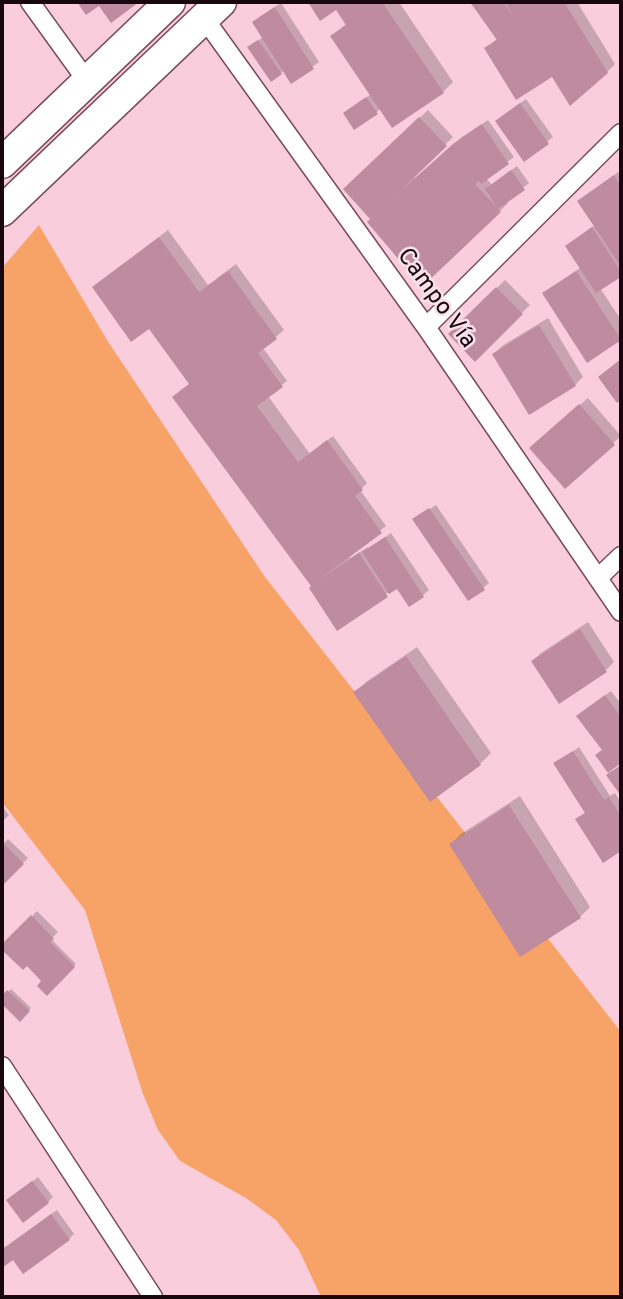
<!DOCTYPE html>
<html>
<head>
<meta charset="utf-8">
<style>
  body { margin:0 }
  #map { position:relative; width:623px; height:1299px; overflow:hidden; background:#facddd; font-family:Overpass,sans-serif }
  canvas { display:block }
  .frame { position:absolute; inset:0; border:4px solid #19070e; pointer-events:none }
</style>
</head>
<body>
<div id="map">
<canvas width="623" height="1299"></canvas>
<div class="frame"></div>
</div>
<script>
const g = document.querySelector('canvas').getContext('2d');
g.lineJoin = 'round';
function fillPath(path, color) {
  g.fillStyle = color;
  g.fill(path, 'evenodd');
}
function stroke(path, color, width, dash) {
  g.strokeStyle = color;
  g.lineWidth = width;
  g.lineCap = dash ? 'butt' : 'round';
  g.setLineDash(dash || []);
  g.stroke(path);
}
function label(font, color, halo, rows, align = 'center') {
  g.font = font + ' Overpass,sans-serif';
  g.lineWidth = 5;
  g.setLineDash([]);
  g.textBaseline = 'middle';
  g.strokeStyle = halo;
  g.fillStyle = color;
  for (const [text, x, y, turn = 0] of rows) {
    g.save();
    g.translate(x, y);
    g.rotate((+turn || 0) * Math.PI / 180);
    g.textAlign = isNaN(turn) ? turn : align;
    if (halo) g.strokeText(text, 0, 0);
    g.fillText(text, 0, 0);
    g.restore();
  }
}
fillPath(new Path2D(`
  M39,225L107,340L265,577L621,1032V1297H321L299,1250L276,1220L246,1198L180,1161L158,1130L143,1094L85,910L2,802V268Z`), '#f7a367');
fillPath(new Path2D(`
  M310,2H399L453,82L443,92L381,108L376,113L347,111L371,94L332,36L347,23L343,5L321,18Z
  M473,2H577L615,64L607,72L553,75L486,48L498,38Z
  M281,3L319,62L292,81L284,70L281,73L252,45L263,37L259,17Z
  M526,99L553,137L525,159L502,116Z
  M428,110L453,137L413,176L415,178L462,137L488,120L514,157L486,178L492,185L517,166L529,183L506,201L508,203L500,211L422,284L373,219L345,189Z
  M621,170V275L600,288L621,320V343L544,294L581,267L567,246L595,225L579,201Z
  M168,230L208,285L236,264L284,330L263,348L287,381L268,396L310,454L333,436L367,483L360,490L386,526L348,556L350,558L368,547L369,549L391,533L429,590L423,595L410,604L398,586L338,628L313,586L174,397L183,388V391L240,349L149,326L94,287Z
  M505,280L530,305L475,359L450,334Z
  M548,318L583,377L575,385L530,413L494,354L502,346Z
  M588,398L621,436L565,486L540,440Z
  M436,505L489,583L483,588L418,517Z
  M588,622L614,662L606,670L559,701L533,661L541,653Z
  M417,647L491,753L480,764L430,799L356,693L366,682Z
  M611,691L621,704V761L609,771L603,749L584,711Z
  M579,747L610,796L615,793L621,803V849L603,860L577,819L586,812L555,764Z
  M520,796L590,907L580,917L451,844L461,834Z
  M2,806L9,815L2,822Z
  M8,839L28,858L2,884V845Z
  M37,911L58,932L51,939L76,964L47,994L44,981L27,964L23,968L2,947Z
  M11,989L31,1008L20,1019L2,1002V998Z
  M38,1177L53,1197L48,1202L14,1195Z
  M57,1210L74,1234L69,1239L13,1258L2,1266V1249Z`), '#0003');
fillPath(new Path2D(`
  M77,2H139L111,23L99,6L86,15Z
  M308,2H382L444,93L392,128L330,36L346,25L336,10L320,21Z
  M470,2H503L513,16L505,2H564L608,73L570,106L552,77L516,100L484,48L497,40Z
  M275,7L314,69L291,84L252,22Z
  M258,40L282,74L271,82L247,47Z
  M366,97L378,114L354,130L343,113Z
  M520,103L549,144L524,162L495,121Z
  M419,117L447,146L394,197L453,144L482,124L509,164L481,184L479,181L475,184L501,212L422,287L367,222L370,219L343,189Z
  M511,170L525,190L498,209L485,189Z
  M614,175L621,186V260L618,262L577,201Z
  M592,227L621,272V277L596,293L565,246Z
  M159,237L199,292L228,271L277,339L258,353L283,387L257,406L298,462L327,440L363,490L355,496L382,533L317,581L359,553L388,597L337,631L309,588L311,586L172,397L189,384L149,329L131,342L92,287Z
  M576,271L620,338L621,337V346L618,342L587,363L542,293Z
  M496,287L523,314L475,362L448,334Z
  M539,325L576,386L529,415L492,354Z
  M621,359V400L617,403L598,377Z
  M579,404L615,445L565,489L529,448Z
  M429,508L485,590L468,601L412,519Z
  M385,537L424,597L409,607L397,589L389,594L362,552Z
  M580,629L607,672L559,704L531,661Z
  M406,656L481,765L430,802L353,692Z
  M605,695L621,717V763L608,773L595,755L602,750L576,716Z
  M573,751L604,800L609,797L621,816V851L603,863L575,819L585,813L553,763Z
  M621,765V796L606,775Z
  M509,805L581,918L520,957L449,844Z
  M2,842L24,864L2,886Z
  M31,915L54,939L50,942L75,967L47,996L37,986L41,981L27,966L23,970L2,950V944Z
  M7,990L30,1011L20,1022L2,1004V996Z
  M32,1181L49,1203L23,1223L6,1200Z
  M51,1214L70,1240L23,1274L13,1260L2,1268V1250Z`), '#bf8b9e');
const minor = new Path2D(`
  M30,2L87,81
  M204,18L426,327L621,612
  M426,327L621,133
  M598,578L621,556
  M2,1066L153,1297`);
const trunk = new Path2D(`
  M2,163L170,2
  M2,211L221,2`);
stroke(minor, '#7a4b5d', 21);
stroke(trunk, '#7a4b5d', 33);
stroke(minor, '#fff', 18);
stroke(trunk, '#fff', 30);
label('24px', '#19070e', '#f8e1e9', [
  ["Campo Vía",435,299,54]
]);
</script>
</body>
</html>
